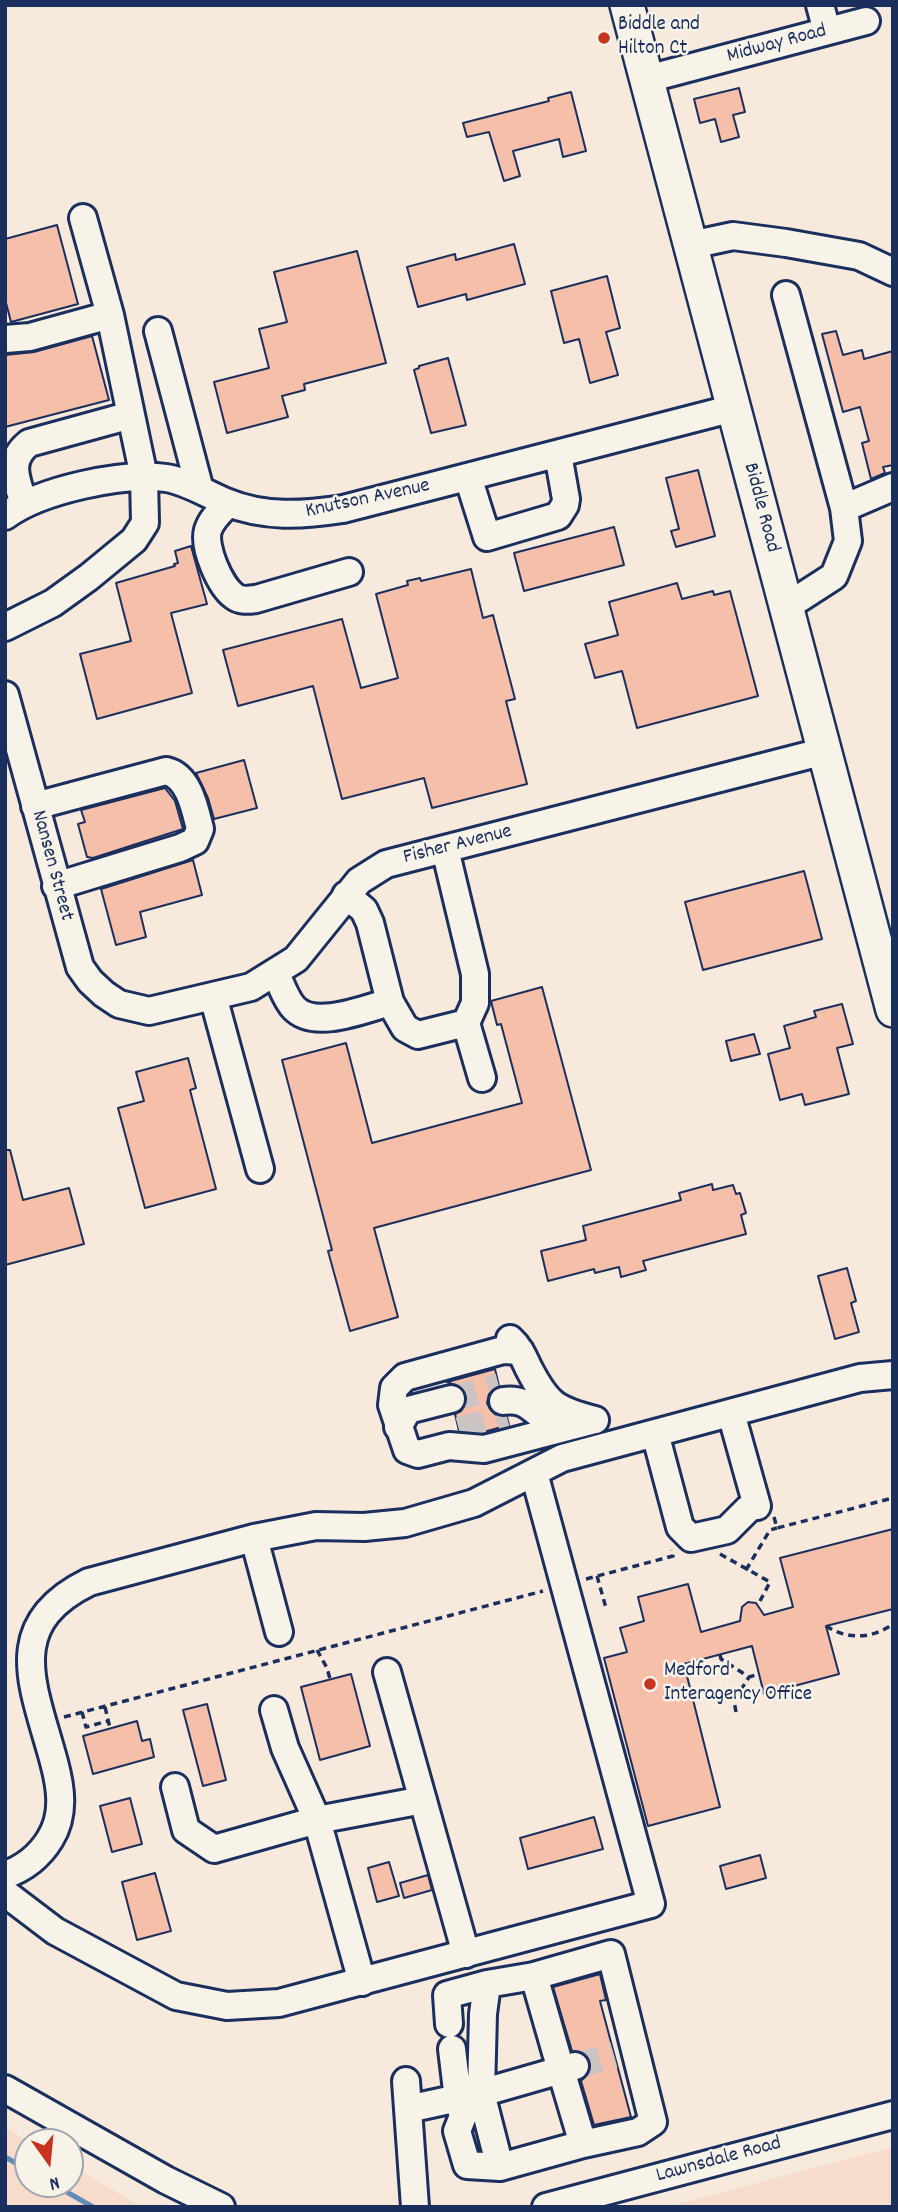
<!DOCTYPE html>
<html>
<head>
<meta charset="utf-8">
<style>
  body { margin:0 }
  #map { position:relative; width:898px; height:2212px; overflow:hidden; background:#f7e9db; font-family:Dekko,sans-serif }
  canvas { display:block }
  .frame { position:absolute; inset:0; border:7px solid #1b2f5e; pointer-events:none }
  .north { position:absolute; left:14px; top:2128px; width:70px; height:70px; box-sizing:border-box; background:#f7f3e8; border:2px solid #9fa5b1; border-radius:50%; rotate:165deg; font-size:19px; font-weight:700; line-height:28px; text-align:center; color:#1b2f5e }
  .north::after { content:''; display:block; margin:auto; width:24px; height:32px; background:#c8321e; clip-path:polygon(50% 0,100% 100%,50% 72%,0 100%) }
</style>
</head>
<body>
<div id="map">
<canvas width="898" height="2212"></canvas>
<div class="frame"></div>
<div class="north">N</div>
</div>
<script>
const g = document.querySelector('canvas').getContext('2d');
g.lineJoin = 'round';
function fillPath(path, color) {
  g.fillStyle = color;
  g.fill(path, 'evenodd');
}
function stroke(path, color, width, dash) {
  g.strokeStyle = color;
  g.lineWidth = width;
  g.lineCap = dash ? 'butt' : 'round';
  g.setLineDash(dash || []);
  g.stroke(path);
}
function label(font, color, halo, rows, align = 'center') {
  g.font = font + ' Dekko,sans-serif';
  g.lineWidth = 5;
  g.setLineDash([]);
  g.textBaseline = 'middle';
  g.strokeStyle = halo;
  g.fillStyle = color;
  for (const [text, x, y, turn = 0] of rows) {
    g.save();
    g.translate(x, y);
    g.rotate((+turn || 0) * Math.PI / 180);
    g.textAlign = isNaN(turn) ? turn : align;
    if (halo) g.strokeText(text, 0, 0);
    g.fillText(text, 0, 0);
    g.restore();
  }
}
fillPath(new Path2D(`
  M5,2127L30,2142H28V2184H70V2165L142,2207H5Z
  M893,2147V2207H666Z`), '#f7dccc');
stroke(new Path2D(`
  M5,2157L28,2170
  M53,2184L93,2207`), '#628bb6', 5);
const building = new Path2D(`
  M739,88L745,112L733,115L739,137L721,142L715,119L700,123L694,99Z
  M571,92L586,151L563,157L559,139L513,151L520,176L504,181L489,132L467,137L463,123L549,101L548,98Z
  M57,225L78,304L11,322L5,299V239Z
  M514,244L525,284L467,300L466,294L418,307L407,267L455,254L456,260Z
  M357,251L386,363L304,384L305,390L282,396L288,417L227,433L214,382L269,368L259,329L287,322L274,272Z
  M607,276L620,328L606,332L618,375L590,383L579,339L564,343L551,291Z
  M836,331L843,355L862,350L864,359L893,351V465L883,467L885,473L871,479L862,443L869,441L860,407L843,412L822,334Z
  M92,336L109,400L5,427V355L34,352Z
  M448,358L466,425L431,433L414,370L419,368V366Z
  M698,470L715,536L676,547L671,531L679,529L666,478Z
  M614,527L624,565L524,591L514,553Z
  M191,546L207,604L171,613L192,693L97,719L80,654L131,641L116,583L175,566L174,564L178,563L175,551Z
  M471,569L483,618L493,615L515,699L506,701L527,784L432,808L424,778L342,799L313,686L238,706L223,650L342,619L361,688L398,678L376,594L408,585L407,581L420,578L421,581Z
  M677,583L682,599L713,591L714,595L730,591L758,696L637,728L622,671L595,678L585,644L618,635L609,602Z
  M244,760L257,808L214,819L208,798L196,773Z
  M165,788L175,801L183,829L93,858L87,857L78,824L85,822L81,810Z
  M193,860L202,895L140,912L146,937L116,945L101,889Z
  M804,871L822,939L703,970L685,902Z
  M542,987L591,1170L374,1228L398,1317L350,1331L328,1251L332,1250L282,1060L346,1043L372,1143L522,1103L501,1024L497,1025L491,1001Z
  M842,1004L853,1044L837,1048L849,1094L805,1105L802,1094L780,1100L768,1054L790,1048L784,1026L816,1017L814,1011Z
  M754,1034L760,1054L731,1061L726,1041Z
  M188,1058L196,1088L190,1090L216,1189L145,1208L118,1108L144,1101L136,1072Z
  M5,1150H10L23,1200L69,1188L84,1244L5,1265Z
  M712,1184L713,1190L733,1185L736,1194L740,1193L746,1213L741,1215L746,1234L643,1261L646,1270L621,1277L619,1267L595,1273L594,1269L548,1281L541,1251L586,1240L583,1226L681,1200L679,1193Z
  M847,1268L856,1301L851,1303L859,1332L835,1339L818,1276Z
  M495,1369L499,1386L489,1394L487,1403L490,1409L496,1415L507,1417L509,1425L480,1433L459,1431L455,1414L461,1411L466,1404V1394L462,1388L447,1382Z
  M893,1529V1609L826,1626L839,1674L764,1694L752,1646L684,1664L720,1807L648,1826L604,1658L627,1652L620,1628L644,1621L638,1597L688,1584L701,1632L740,1621L742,1607L748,1602L756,1603L764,1615L793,1607L780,1558Z
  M351,1674L370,1746L320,1760L301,1687Z
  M207,1704L226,1780L203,1786L183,1710Z
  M137,1721L142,1741L150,1739L154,1757L93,1774L83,1736Z
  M130,1798L142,1844L112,1852L100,1806Z
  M594,1817L603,1849L528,1869L520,1838Z
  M760,1855L766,1878L726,1889L720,1866Z
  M389,1862L399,1896L377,1902L368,1868Z
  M155,1873L171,1931L137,1940L122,1882Z
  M428,1875L432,1890L404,1898L400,1883Z
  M600,1974L606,2000L600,2001L631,2117L594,2125L581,2081L590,2070V2061L585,2054L572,2051L553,1987Z`);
fillPath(building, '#f6bfa9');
stroke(building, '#1b2f5e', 2);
stroke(new Path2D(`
  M451,1399L499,1386
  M459,1430L507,1417
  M575,2066L614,2055`), '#cbc4c2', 26, [26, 13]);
const minor = new Path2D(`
  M820,5L827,31
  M647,79L866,21
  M691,245L733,236L786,243L859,256L893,272
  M786,295L844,508L848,541L834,576L786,607
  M158,331L200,490
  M5,339L30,337L110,315
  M468,477L487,537L558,516L565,505L566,499L558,454
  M229,503C221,511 212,518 208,530C203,547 220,586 234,596C240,601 248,600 256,599L349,572
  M24,504C17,480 6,461 29,443L131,415
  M844,508L893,487
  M5,516C40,490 123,472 166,478C187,481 206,494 226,502C265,518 303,515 343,509L734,408
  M5,627L53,603L89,577L134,540L145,523L144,477L110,315L83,218
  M5,695L80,967L90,981L104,994L119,1004L149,1011L251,987L296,959L359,881L386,864L825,751
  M35,806L166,771C189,776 195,809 200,829L195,841L180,848L56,886
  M276,974C281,984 286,1000 294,1008C315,1030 364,1009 390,1002L370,923L364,910L346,895
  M213,996L260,1169
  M390,1002L405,1028L418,1035L466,1023L475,1003V974L445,849
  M466,1023L482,1078
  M510,1339C519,1347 523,1356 528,1367C547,1404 555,1410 595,1420
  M520,1351L503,1350L405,1377L394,1388L392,1405L407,1450L418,1454L449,1446L484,1449L595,1420
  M503,1401C528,1397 533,1413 553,1424
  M731,1413L757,1506
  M398,1427L408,1410L451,1399
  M655,1433L680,1527L691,1538L727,1530L748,1509
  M254,1538L279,1632
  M387,1672L466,1954
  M274,1710L285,1748L317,1820L362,1982
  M175,1787L186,1830L214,1849L317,1820L423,1800
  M5,1875C25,1868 39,1857 50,1839C65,1815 61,1788 54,1762C34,1687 1,1625 89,1582L254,1538L316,1526L364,1527L405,1523L474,1503L562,1458L860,1378L893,1375
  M5,1893L55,1931L176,1996L227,2006L279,2003L651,1904L534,1473
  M534,1976L611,1954L653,2122L638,2132L583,2144
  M449,2024L447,1995L487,1984
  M452,2049L458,2099L463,2116L457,2131L467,2165L500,2167
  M406,2081L415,2207
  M5,2089L166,2180L221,2207
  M408,2109L481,2093L561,2070L583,2144L500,2167L481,2093L483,2014L487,1984L534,1976L561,2070L575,2066
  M546,2207L893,2115`);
const major = new Path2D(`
  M627,5L893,1010`);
stroke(minor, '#1b2f5e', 32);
stroke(major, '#1b2f5e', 38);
stroke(new Path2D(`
  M774,1517L777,1528L893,1498
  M720,1554L770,1582L760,1601
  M746,1570L770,1530L777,1528
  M597,1576L606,1608
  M586,1579L673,1556L671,1550
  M826,1626C848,1640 872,1639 893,1624
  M317,1650L327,1668L330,1679
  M720,1655L721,1659L749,1677L759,1674
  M105,1707L110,1728
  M82,1712L86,1727L108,1721
  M736,1712L734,1701L749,1677
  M64,1717L543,1591`), '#1b2f5e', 3.5, [7, 5]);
stroke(minor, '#f7f3e8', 26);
stroke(major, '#f7f3e8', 33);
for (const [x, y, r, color] of [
  [604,38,7,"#c8321e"],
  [650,1684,7,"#c8321e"]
]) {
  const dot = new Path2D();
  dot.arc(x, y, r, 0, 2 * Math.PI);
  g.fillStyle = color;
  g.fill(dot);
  stroke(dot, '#f7f3e8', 2.5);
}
label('21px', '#1b2f5e', '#f7f3e8', [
  ["Biddle and",618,26],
  ["Hilton Ct",618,50],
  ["Medford",664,1672],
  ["Interagency Office",664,1696]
], 'left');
label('21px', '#1b2f5e', '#f7f3e8', [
  ["Midway Road",777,45,-15],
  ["Knutson Avenue",368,500,-12],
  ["Biddle Road",760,508,75],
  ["Fisher Avenue",458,846,-14],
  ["Nansen Street",51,866,75],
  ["Lawnsdale Road",719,2161,-15]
]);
</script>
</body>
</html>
